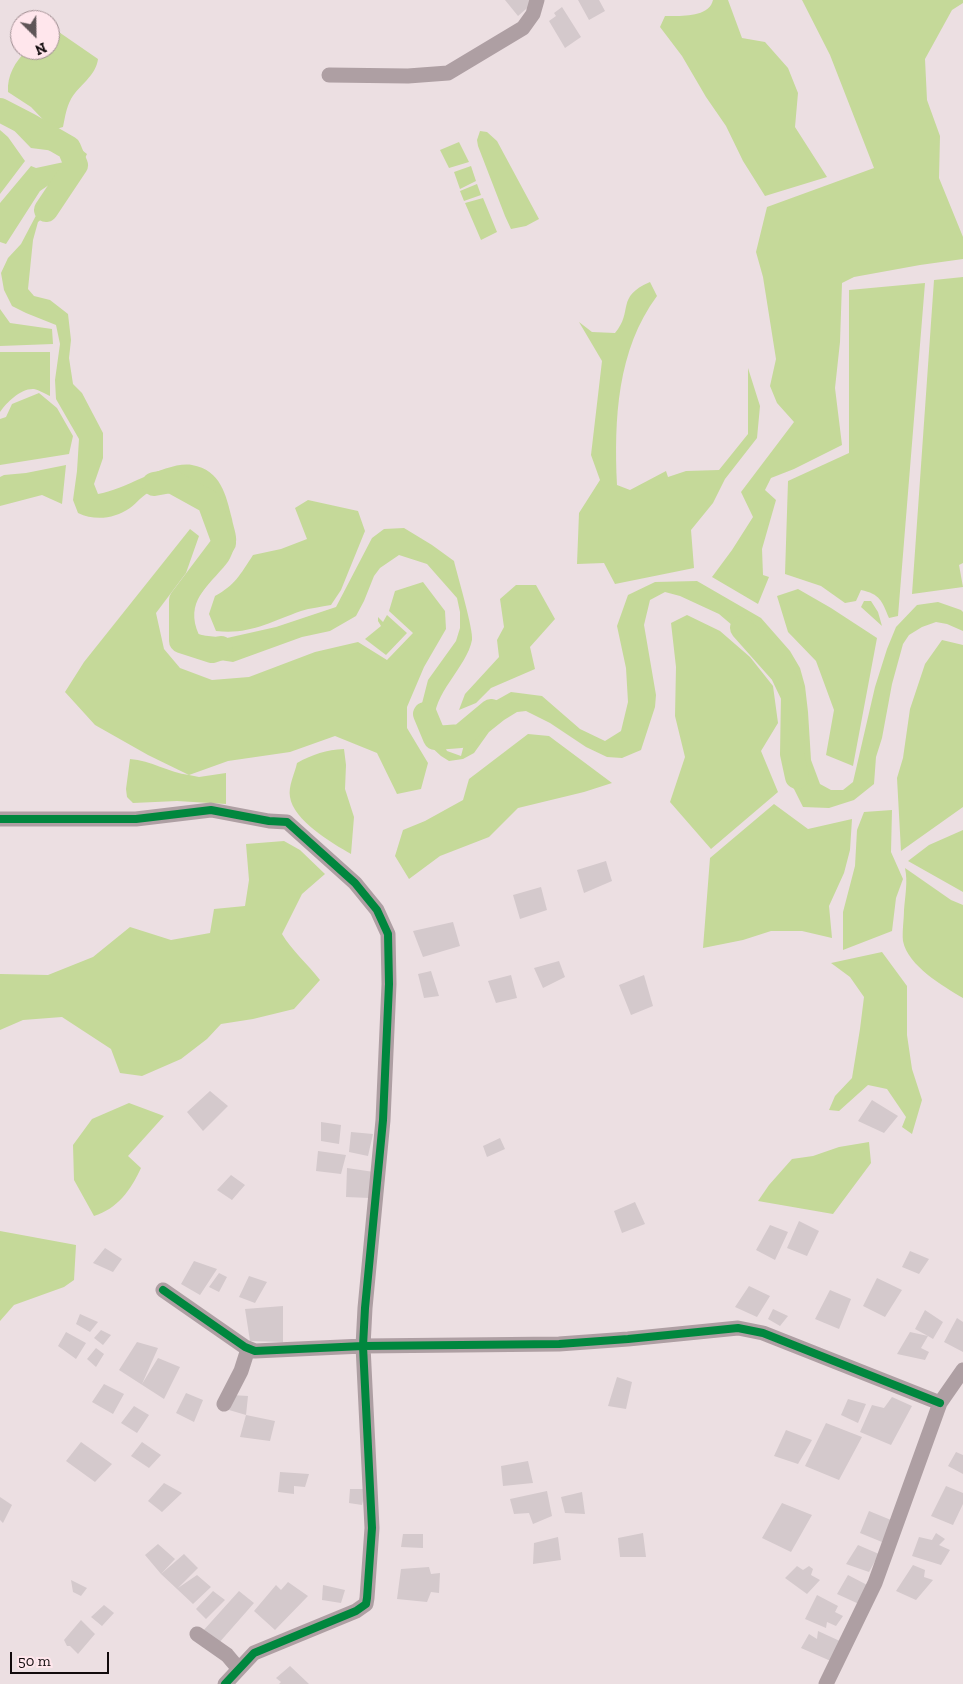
<!DOCTYPE html>
<html>
<head>
<meta charset="utf-8">
<style>
  body { margin:0 }
  #map { position:relative; width:963px; height:1684px; overflow:hidden; background:#ecdfe2; font-family:"Zilla Slab",serif }
  canvas { display:block }
  .north { position:absolute; left:10px; top:10px; width:50px; height:50px; box-sizing:border-box; background:#ffe6ec; border:1px solid #a08e92; border-radius:50%; rotate:157deg; font-size:14px; font-weight:700; line-height:20px; text-align:center; color:#110a0c }
  .north::after { content:''; display:block; margin:auto; width:18px; height:22px; background:#5e5557; clip-path:polygon(50% 0,100% 100%,50% 72%,0 100%) }
  .scale { position:absolute; left:10px; top:1652px; width:99px; height:22px; box-sizing:border-box; border:2px solid #110a0c; border-top:0; padding-left:6px; font-size:15px; line-height:18px; white-space:nowrap; color:#110a0c; -webkit-text-stroke:4px #ffe6ec; paint-order:stroke }
</style>
</head>
<body>
<div id="map">
<canvas width="963" height="1684"></canvas>
<div class="north">N</div>
<div class="scale">50 m</div>
</div>
<script>
const g = document.querySelector('canvas').getContext('2d');
g.lineJoin = 'round';
function fillPath(path, color) {
  g.fillStyle = color;
  g.fill(path, 'evenodd');
}
function stroke(path, color, width, dash) {
  g.strokeStyle = color;
  g.lineWidth = width;
  g.lineCap = dash ? 'butt' : 'round';
  g.setLineDash(dash || []);
  g.stroke(path);
}
fillPath(new Path2D(`
  M713,0H728L742,38L765,42L788,68L798,93L795,127L827,177L765,196L743,161L726,126L706,97L682,56L660,27L665,16C679,16 709,18 713,0Z
  M802,0H963V3L952,10L925,59L927,100L940,136L939,178L963,237V259L920,265L854,277L842,283L840,342L835,388L842,445L794,469L771,478L765,490L776,500L762,549L763,575L769,577L758,604L712,577L732,550L753,517L741,492L794,422L777,403L770,386L776,359L763,277L756,252L767,207L874,168L830,55Z
  M53,28L98,59C96,76 79,85 71,99C66,108 65,118 63,127L53,130L31,107L8,92C7,75 15,62 27,50H50V30Z
  M0,110L35,139L46,144L70,141L87,154L64,201L38,222L33,240L28,289L34,296L50,300L68,314L71,340L69,358L73,384L82,393L103,433V458L94,484L98,494C126,490 166,461 192,465C221,470 226,495 232,519C233,526 237,535 236,542C234,548 231,558 227,563C208,587 184,601 199,635L227,638L276,627L336,607L372,538L384,529L404,528L432,545L454,561C457,574 474,631 472,640C467,667 431,695 435,723C437,732 443,743 447,751L461,756L470,722L479,710L511,692L542,696L580,729L605,741L621,731L628,702L626,668L617,626L628,595L655,582L697,581L761,618L790,651L800,668L805,686L808,712L811,760L820,784L831,790H843L853,782L875,687L887,649L896,627L917,605L938,602L961,610L963,612V631L947,624L936,622L922,627L909,635L903,644L892,684L882,738L876,757L874,784L854,800L829,808L803,807L791,783L788,757L796,736L798,691L793,677L719,614L680,596L665,592L650,600L644,625L656,695L655,707L641,750L622,758L607,757L586,747L550,723L526,711L517,712L504,720L489,732L474,753L463,759L449,761L441,756L428,744L418,719L428,680L456,641L460,628V612L457,598L427,564L399,555L380,568L374,576L364,601L356,616L330,631L302,637L233,662L207,658L192,651C188,636 181,613 187,598C192,587 210,570 217,558C233,533 219,500 198,483C191,485 183,488 175,489C168,491 159,489 152,491C143,494 137,503 130,508C114,519 95,521 78,513L73,500L77,471L79,439L56,399L55,380L60,344L56,325L26,313L12,306L4,290L1,273L8,258L21,244L41,206L64,183L69,175L72,164L70,153L31,148L0,116Z
  M0,130L8,137L25,161L0,194Z
  M480,131L487,132L497,141L539,219L526,226L511,229L505,216L478,146L477,140Z
  M459,142L469,162L449,168L440,150Z
  M64,162L68,172L40,191L6,244L0,242V203L31,166L36,168Z
  M471,166L476,181L460,189L454,172Z
  M477,184L481,195L464,201L460,191Z
  M483,198L497,232L481,240L465,203Z
  M963,277V563L959,565L963,587L912,594L934,280Z
  M650,282L657,296C617,350 614,419 617,485L630,490L666,471L668,477L686,471L719,470L748,434V368L760,406L757,438L725,479L713,503L691,530L694,568L615,584L604,563L577,564L579,513L600,480L591,455L602,361L579,322L592,332L615,333C634,311 615,297 650,282Z
  M925,283L898,616L889,618C882,601 880,594 861,590L856,601L845,603L821,586L785,574L788,481L849,453V290Z
  M0,309L10,323L52,329L53,344L0,346Z
  M0,352H50V396C46,394 39,390 34,389C21,388 7,402 0,412Z
  M39,393L57,408L73,436L69,454L0,465V419L6,417L12,404Z
  M66,465L62,504L42,495L0,506V477L4,475L26,473Z
  M308,500L358,511L365,531L341,590L331,605C321,607 310,608 301,611C270,622 249,635 216,631L209,614L215,596C235,585 240,575 253,555L281,549L307,539L295,508Z
  M190,529L199,536L186,573L156,613L164,649L180,668L212,680L249,677L315,652L358,642L387,660L413,633L389,611L395,591L423,582L445,611L446,629L424,667L407,707V728L428,763L421,789L397,794L377,753L335,736L290,752L228,761L189,775L199,777L226,773V804L177,801L133,803L127,797L126,789L130,759C151,760 169,773 189,775L148,755L95,725L65,692L84,662Z
  M516,585H536L555,619L530,647L535,669L491,688L476,703L459,710L465,694L499,657L497,640L504,627L500,599Z
  M798,589L831,608L877,638L853,766L826,755L834,710L816,661L788,632L777,596Z
  M864,601H871L878,612L882,626L861,607Z
  M387,615L407,633L386,655L365,639L381,626L378,621V617L383,622Z
  M687,615L720,631L750,657L773,686L778,723L761,751L778,792L711,849L670,802L685,757L675,716L676,667L671,623Z
  M942,640L963,645V807L901,851L897,778L903,758L910,709L925,664Z
  M528,734L549,736L612,783L584,792L518,808L489,837L440,856L409,879L395,856L403,830L425,821L463,800L469,779Z
  M344,749L346,765L345,789L354,817L351,854C332,843 293,820 290,797C288,786 295,773 297,763C313,754 326,750 344,749Z
  M774,804L808,829L852,819L850,850L844,873L829,906L832,938L802,931H771L743,940L703,948L710,858Z
  M892,810L891,852L903,879L896,898L892,931L843,950V912L855,866L857,830L864,812Z
  M963,830V892L908,861L929,845Z
  M284,841L300,850L325,874L302,894L282,934C292,951 308,964 320,980L294,1009L253,1019L221,1024L207,1039L181,1059L142,1076L120,1073L111,1049L62,1017L23,1020L0,1030V974L48,975L93,957L130,927L171,940L210,933L214,909L245,906L249,880L246,844Z
  M905,868L951,900L963,905V998C943,986 908,966 903,941C902,931 904,920 904,910C905,896 908,882 905,868Z
  M882,952L907,986V1035L912,1069L922,1100L912,1134L902,1127L906,1117L887,1089L868,1085L839,1111L829,1110L835,1096L852,1078L860,1029L864,997L850,977L831,963Z
  M129,1103L164,1116L128,1156L141,1168C131,1190 117,1209 94,1216L74,1180L73,1145L92,1119Z
  M869,1142L871,1163L833,1214L758,1201L769,1185L792,1159L813,1156L839,1147Z
  M0,1231L76,1245L74,1280L64,1287L14,1305L0,1321Z`), '#c5d999');
stroke(new Path2D(`
  M0,110L29,125L69,148L76,165L46,210
  M154,484L171,481L209,502L224,543L181,600V641L212,651L221,648
  M742,628L782,673L793,696L792,754L797,777
  M425,714L435,738L461,736L491,711`), '#c5d999', 24);
fillPath(new Path2D(`
  M505,0H531L533,3L518,16Z
  M578,0H599L605,11L589,20Z
  M562,7L581,37L565,48L549,21L556,16L554,13Z
  M606,861L612,881L584,893L577,870Z
  M541,887L547,910L520,919L513,895Z
  M453,922L460,946L423,957L413,931Z
  M559,961L565,977L543,988L534,968Z
  M431,971L439,996L424,998L418,974Z
  M511,975L517,998L496,1003L488,981Z
  M644,975L653,1006L631,1015L619,985Z
  M210,1091L228,1106L203,1131L187,1112Z
  M872,1100L898,1116L884,1133L858,1121Z
  M321,1122L341,1125L339,1144L321,1141Z
  M351,1132L373,1134L368,1156L349,1152Z
  M500,1138L505,1149L487,1157L483,1146Z
  M318,1151L346,1155L341,1174L316,1171Z
  M347,1168L374,1172L370,1198L346,1197Z
  M231,1175L245,1185L232,1200L217,1190Z
  M635,1202L645,1224L622,1233L614,1211Z
  M799,1221L819,1231L807,1256L787,1248Z
  M770,1225L788,1232L775,1260L756,1250Z
  M105,1248L122,1259L113,1272L93,1263Z
  M910,1251L929,1259L919,1274L902,1267Z
  M194,1261L217,1269L200,1295L181,1284Z
  M219,1273L227,1277L219,1292L209,1287Z
  M249,1276L267,1282L255,1303L239,1297Z
  M877,1278L902,1290L885,1317L863,1306Z
  M749,1286L770,1296L757,1317L735,1307Z
  M830,1290L851,1299L839,1329L815,1319Z
  M283,1306V1342L250,1341L245,1309Z
  M773,1309L788,1316L780,1326L768,1319Z
  M925,1310L943,1322L933,1339L928,1336L921,1348L929,1352L925,1360L897,1354L910,1332L928,1336L915,1329Z
  M80,1314L98,1322L90,1332L76,1324Z
  M957,1318L963,1322V1352L944,1342Z
  M101,1330L111,1335L103,1345L94,1338Z
  M66,1332L86,1343L76,1359L58,1346Z
  M137,1342L158,1348L142,1384L158,1358L180,1367L164,1399L119,1370Z
  M96,1348L104,1354L96,1367L87,1359Z
  M617,1377L632,1382L626,1409L608,1406Z
  M104,1384L124,1394L113,1414L92,1402Z
  M186,1393L203,1400L194,1422L176,1413Z
  M232,1395L248,1396L246,1415L229,1410Z
  M892,1397L912,1406L891,1445L860,1432L872,1405L884,1408Z
  M848,1399L866,1404L858,1423L841,1415Z
  M134,1406L149,1415L137,1433L121,1423Z
  M246,1415L275,1421L270,1441L240,1437Z
  M826,1423L862,1437L839,1480L805,1466Z
  M786,1430L812,1440L798,1464L774,1456Z
  M81,1442L112,1464L95,1482L66,1461Z
  M142,1442L161,1455L149,1468L131,1456Z
  M956,1452L963,1455V1474L948,1466Z
  M528,1461L533,1483L503,1486L501,1466Z
  M280,1472L309,1474L305,1487L294,1486V1494L278,1492Z
  M164,1483L182,1493L162,1512L148,1501Z
  M946,1486L963,1493V1504L953,1525L931,1516Z
  M350,1489H366L362,1505L349,1503Z
  M547,1491L552,1516L533,1524L529,1513L514,1514L510,1499Z
  M582,1492L585,1514L565,1513L561,1497Z
  M0,1497L12,1505L3,1523L0,1520Z
  M782,1503L812,1515L791,1552L762,1538Z
  M869,1511L891,1520L882,1542L860,1533Z
  M643,1533L646,1557H620L618,1538Z
  M936,1533L945,1539L939,1545L950,1550L941,1565L912,1556L919,1537L932,1540Z
  M403,1534H423V1548L401,1547Z
  M558,1537L561,1560L533,1564L534,1543Z
  M158,1544L175,1559L161,1574L145,1555Z
  M858,1545L879,1554L869,1572L846,1564Z
  M184,1554L198,1568L178,1588L197,1575L211,1587L193,1604L161,1574Z
  M913,1565L925,1570L924,1577L933,1580L916,1600L896,1591Z
  M797,1566L803,1570L809,1566L813,1569L811,1575L820,1580L807,1594L785,1578Z
  M429,1567L431,1574L440,1573L439,1593L431,1592L427,1602L397,1599L401,1569Z
  M848,1575L871,1587L859,1604L837,1594Z
  M71,1580L87,1588L81,1596L73,1592Z
  M288,1582L308,1596L275,1630L254,1611L276,1585L281,1590Z
  M323,1585L345,1590L341,1603L322,1600Z
  M213,1591L225,1600L206,1619L196,1609Z
  M239,1591L254,1603L218,1644L202,1632Z
  M817,1595L838,1606L835,1612L843,1616L836,1626L827,1622L826,1628L805,1619Z
  M104,1605L114,1613L102,1626L91,1617Z
  M81,1620L95,1634L78,1654L70,1646H67L64,1640Z
  M818,1631L842,1642L833,1662L801,1648L809,1634L817,1639Z
  M290,1666L309,1684H279L281,1682L276,1678Z`), '#d4c9cc');
stroke(new Path2D(`
  M329,75L408,76L448,73L523,28L533,14L537,0
  M0,819H136L211,810L269,821L287,822L355,883L377,910L388,934L389,984L383,1120L365,1308L363,1346L372,1528L367,1598L366,1604L356,1611L254,1653L225,1684
  M163,1290L245,1347L255,1351L363,1346L559,1344L628,1339L738,1328L763,1333L940,1403
  M224,1404L241,1371L248,1349
  M197,1634L227,1655L238,1668
  M826,1684L875,1583L940,1403L963,1370`), '#ae9fa3', 15);
stroke(new Path2D(`
  M0,819H136L211,810L269,821L287,822L355,883L377,910L388,934L389,984L383,1120L365,1308L363,1346L372,1528L367,1598L366,1604L356,1611L254,1653L225,1684
  M163,1290L245,1347L255,1351L363,1346L559,1344L628,1339L738,1328L763,1333L940,1403`), '#00873e', 8);
</script>
</body>
</html>
